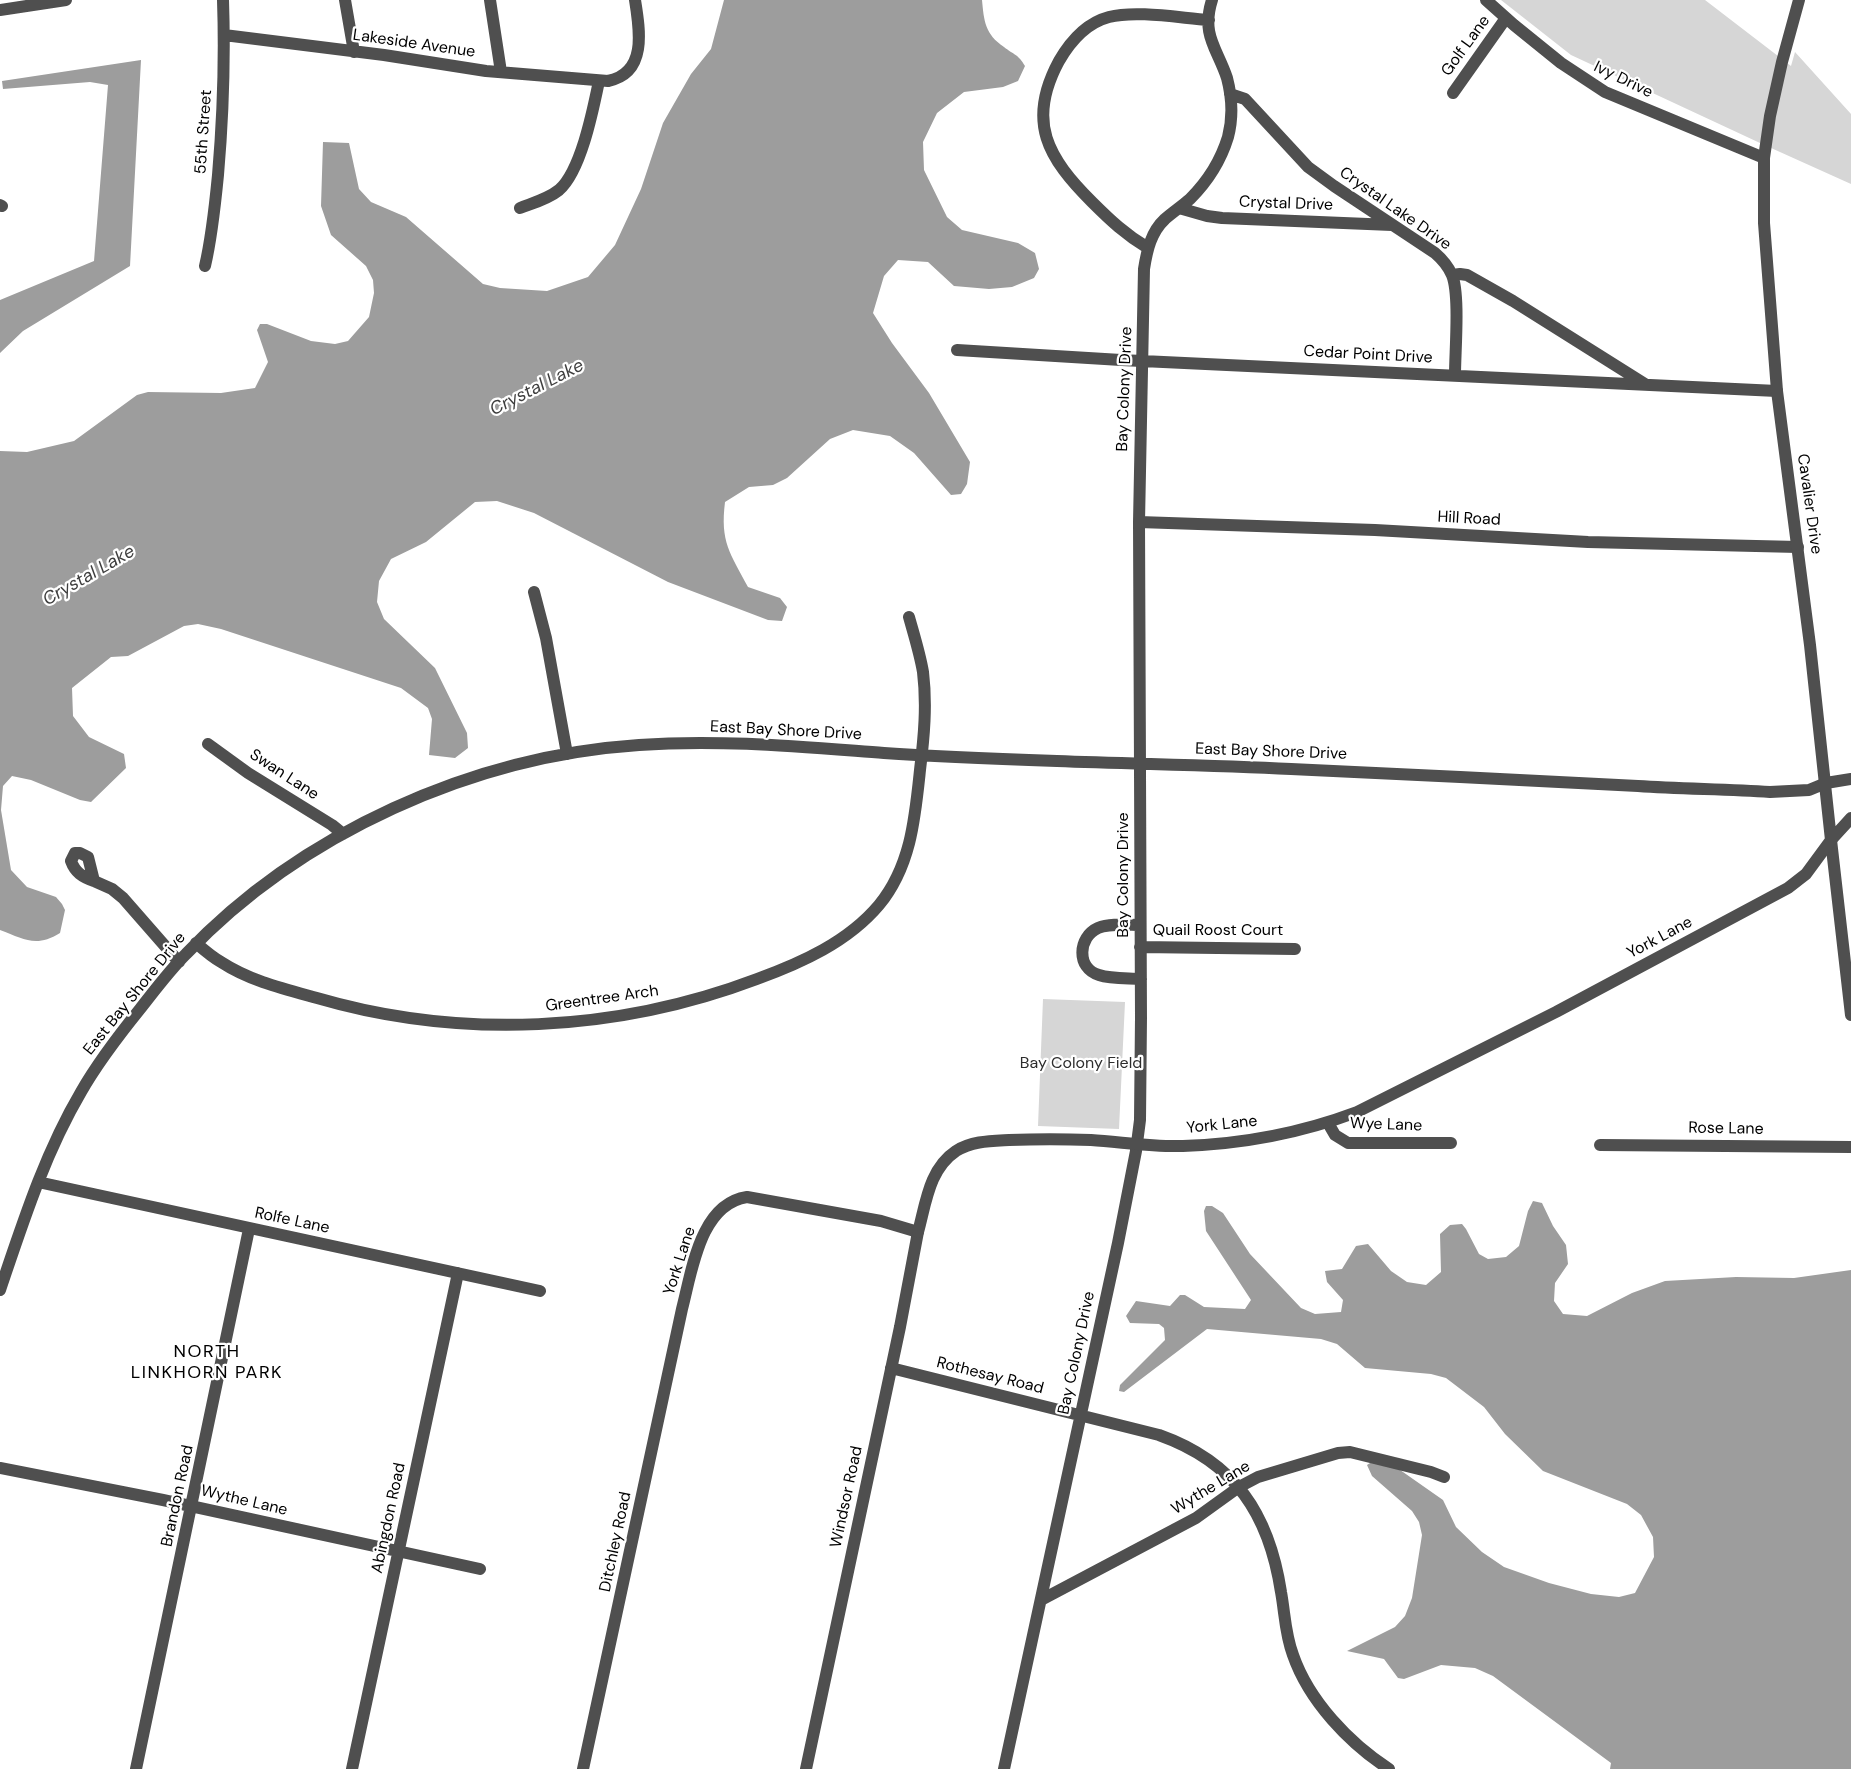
<!DOCTYPE html>
<html>
<head>
<meta charset="utf-8">
<style>
  body { margin:0 }
  canvas { display:block; background:#fff }
</style>
</head>
<body>
<canvas width="1851" height="1769"></canvas>
<script>
const g = document.querySelector('canvas').getContext('2d');
g.lineJoin = 'round';
function fillPath(path, color) {
  g.fillStyle = color;
  g.fill(path, 'evenodd');
}
function stroke(path, color, width, dash) {
  g.strokeStyle = color;
  g.lineWidth = width;
  g.lineCap = dash ? 'butt' : 'round';
  g.setLineDash(dash || []);
  g.stroke(path);
}
function label(font, color, halo, rows, align = 'center') {
  g.font = font + ' "DM Sans",sans-serif';
  g.lineWidth = 4.5;
  g.setLineDash([]);
  g.textBaseline = 'middle';
  g.strokeStyle = halo;
  g.fillStyle = color;
  for (const [text, x, y, turn = 0] of rows) {
    g.save();
    g.translate(x, y);
    g.rotate((+turn || 0) * Math.PI / 180);
    g.textAlign = isNaN(turn) ? turn : align;
    if (halo) g.strokeText(text, 0, 0);
    g.fillText(text, 0, 0);
    g.restore();
  }
}
fillPath(new Path2D(`
  M1501,0H1705L1791,66L1795,52L1851,114V184L1760,143L1571,55Z
  M1043,999L1125,1002L1119,1129L1038,1126Z`), '#d6d6d6');
fillPath(new Path2D(`
  M724,0H982C984,21 985,34 1004,47C1014,55 1018,54 1025,66L1018,81L1003,87L964,92L937,113L923,142L924,170L947,217L962,230L1018,243L1035,253L1039,269L1034,278L1012,287L989,289L954,286L928,262L898,260L884,276L873,313L892,343L929,393L970,462L967,484L961,494L951,495L914,453L890,436L853,430L830,439L787,478L773,485L749,487L725,502C720,542 730,553 748,587L780,598L787,607L782,621L768,620L668,582L534,513L497,501L475,502L426,542L391,559L379,581L377,602L384,619L435,668L467,733L468,748L455,758L429,755L432,719L428,708L401,688L221,629L198,624L184,626L128,656L111,657L72,688L73,716L89,737L124,754L126,768L91,802L80,800L31,780L12,776L3,786L1,810L11,870L27,887L56,897L62,904L65,910L60,933C36,948 24,939 0,930V451L27,452L74,441L137,395L148,392L221,393L255,388L268,362L257,330L260,324H267L311,341L335,344L348,341L369,317L374,293L373,280L366,266L331,235L321,206L323,142L349,143L359,189L371,202L406,217L483,284L500,288L547,291L588,277L615,245L641,189L663,123L691,74L711,49Z
  M141,60L130,266L23,331L0,353V300L94,261L108,85L90,82L3,89L2,81Z
  M1533,1201L1542,1203L1553,1226L1566,1245L1568,1264L1555,1283L1554,1301L1563,1314L1587,1316L1632,1293L1665,1281L1736,1277L1794,1278L1851,1270V1769H1610L1611,1763L1493,1676L1475,1668L1441,1665L1404,1679L1398,1678L1384,1659L1347,1651L1395,1627L1405,1616L1412,1598L1422,1535L1419,1522L1412,1511L1372,1476L1367,1465L1373,1461L1393,1465L1443,1500L1456,1527L1482,1552L1504,1567L1549,1583L1591,1594L1619,1597L1635,1593L1654,1557L1653,1537L1641,1515L1627,1504L1543,1471L1505,1434L1484,1407L1446,1378L1431,1374L1365,1368L1337,1344L1321,1339L1207,1329L1124,1392L1119,1391L1120,1385L1165,1340L1164,1328L1159,1324L1130,1323L1126,1316L1136,1301L1170,1306L1180,1295H1185L1204,1307L1245,1309L1251,1300L1206,1231L1204,1211L1206,1206H1212L1223,1213L1250,1254L1301,1308L1315,1314L1341,1312L1343,1300L1327,1282L1325,1271L1342,1269L1356,1246L1368,1244L1391,1271L1407,1282L1426,1285L1441,1272L1440,1234L1450,1225L1462,1224L1466,1229L1479,1254L1488,1259L1506,1257L1519,1246L1528,1211Z`), '#9d9d9d');
stroke(new Path2D(`
  M345,0L354,52
  M490,0L501,72
  M1486,0L1514,25L1561,63L1605,92L1764,158
  M0,10L66,0
  M224,35L384,55L486,71L608,81C647,73 640,31 635,0
  M1453,93L1506,18
  M1230,94L1245,99L1308,167L1334,186L1435,253C1442,259 1448,266 1452,275C1460,295 1455,351 1455,375
  M0,205L2,206
  M520,208C533,203 548,199 559,190C581,171 593,110 599,81
  M1179,208L1207,216L1222,218L1392,225
  M1148,248C1126,235 1110,220 1092,202C1048,158 1026,122 1059,61C1070,42 1086,23 1109,17C1136,10 1180,18 1209,20
  M205,266C212,236 215,206 218,175C223,117 225,59 223,0
  M1452,275L1460,274L1467,275L1513,301L1645,384
  M957,350L1121,360L1777,391
  M1139,522L1375,530L1588,542L1798,547
  M534,592L546,638L567,754
  M208,744L248,773L332,825L343,834
  M1831,840L1851,1015
  M75,853H80L88,857L94,881C82,877 75,872 71,861Z
  M94,881L112,889L123,898L179,962
  M1140,925C1128,925 1110,923 1098,928C1078,937 1076,968 1099,975C1111,979 1128,978 1141,979
  M196,943C204,950 212,957 221,962C250,981 284,989 317,998C461,1040 617,1032 757,979C801,963 848,942 879,905C911,866 915,818 920,770C924,737 927,705 923,672C920,654 914,635 909,617
  M1140,947L1295,949
  M1328,1123L1335,1135L1348,1143H1451
  M1600,1145L1851,1147
  M38,1182L540,1291
  M0,1290C23,1222 45,1153 81,1092C98,1062 119,1035 140,1009C155,990 169,971 186,954C301,833 473,756 639,745C720,739 803,747 884,753C941,757 999,759 1057,761C1135,764 1213,765 1291,769C1407,774 1522,780 1638,786C1682,789 1726,789 1770,792L1809,790L1826,783
  M891,1368L1159,1435C1235,1462 1269,1514 1281,1592C1285,1614 1285,1634 1293,1655C1309,1701 1349,1743 1389,1769
  M0,1468L163,1500L480,1569
  M1041,1600L1196,1518L1239,1487L1258,1477L1338,1453L1350,1452L1431,1472L1444,1477
  M136,1769L249,1229
  M352,1769L458,1273
  M583,1769L682,1309C692,1271 700,1204 747,1197L881,1221L918,1232L900,1327L806,1769
  M1004,1769L1118,1243L1136,1151L1140,1120L1141,1017L1139,522L1144,269C1147,250 1151,232 1165,219C1173,212 1182,206 1190,199C1207,182 1221,160 1228,137C1233,118 1232,97 1227,78C1217,48 1201,35 1212,0`), '#4f4f4f', 12);
stroke(new Path2D(`
  M1799,0L1782,62L1770,116L1764,158V223L1777,391L1810,645L1831,840
  M1826,783L1851,779
  M918,1232C926,1203 929,1169 956,1151C972,1141 990,1141 1009,1140C1036,1139 1064,1139 1091,1140C1122,1142 1152,1147 1183,1146C1243,1144 1301,1133 1357,1112L1556,1012L1788,888L1806,874L1831,840L1851,818`), '#4f4f4f', 12);
label('16px', '#000', '#fff', [
  ["Lakeside Avenue",414,44,8],
  ["Golf Lane",1466,46,-54],
  ["Ivy Drive",1623,80,26],
  ["55th Street",204,132,-86],
  ["Crystal Drive",1286,204,2],
  ["Crystal Lake Drive",1395,209,35],
  ["Cedar Point Drive",1368,355,3],
  ["Bay Colony Drive",1125,389,-88],
  ["Cavalier Drive",1809,504,82],
  ["Hill Road",1469,519,3],
  ["East Bay Shore Drive",786,731,3],
  ["East Bay Shore Drive",1271,752,2],
  ["Swan Lane",284,775,33],
  ["Bay Colony Drive",1124,875,-90],
  ["Quail Roost Court",1218,931],
  ["York Lane",1660,938,-28],
  ["East Bay Shore Drive",135,994,-51],
  ["Greentree Arch",602,999,-8],
  ["York Lane",1222,1125,-6],
  ["Wye Lane",1386,1125,2],
  ["Rose Lane",1726,1129,1],
  ["Rolfe Lane",292,1221,12],
  ["York Lane",680,1261,-72],
  ["Bay Colony Drive",1077,1353,-78],
  ["Rothesay Road",990,1376,14],
  ["Wythe Lane",1211,1488,-31],
  ["Brandon Road",178,1496,-78],
  ["Windsor Road",847,1497,-78],
  ["Wythe Lane",244,1501,13],
  ["Abingdon Road",389,1518,-78],
  ["Ditchley Road",616,1542,-78]
]);
label('16px', '#2d2d2d', '#fff', [
  ["Bay Colony Field",1081,1064]
]);
label('italic 18px', '#3e3e3e', '#fff', [
  ["Crystal Lake",537,388,-27],
  ["Crystal Lake",89,576,-30]
]);
g.letterSpacing = '1.5px';
label('18px', '#000', '#fff', [
  ["NORTH",207,1352],
  ["LINKHORN PARK",207,1373]
]);
g.letterSpacing = '0px';
</script>
</body>
</html>
